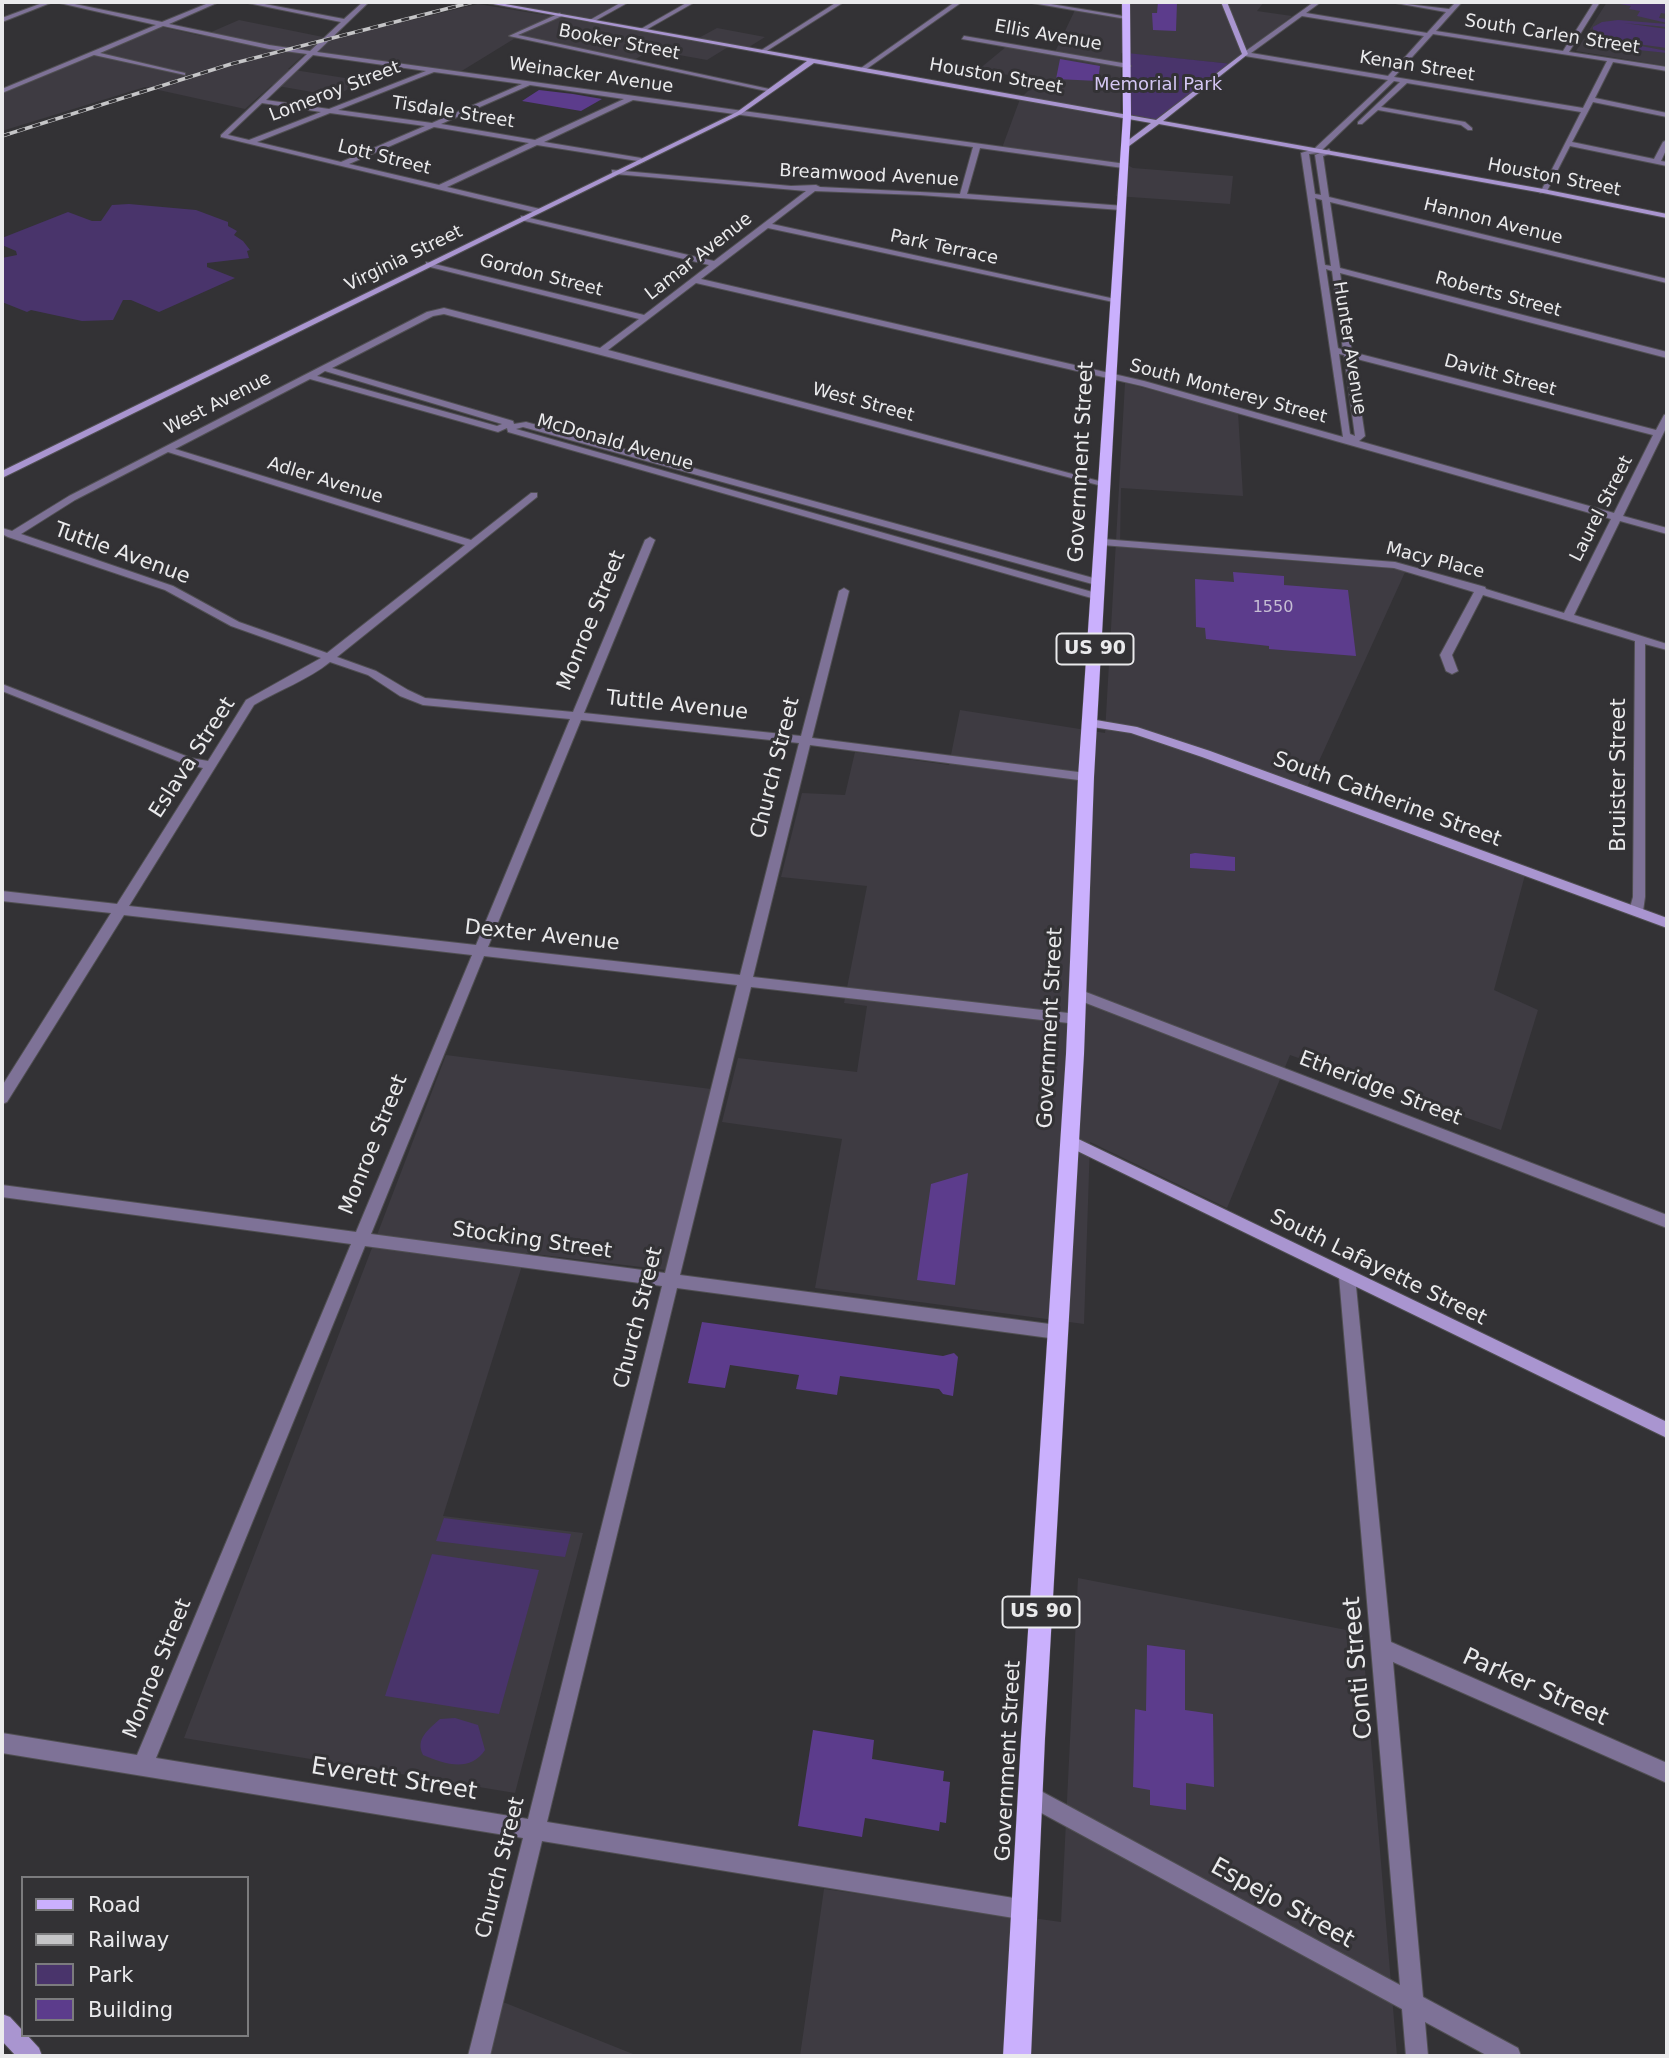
<!DOCTYPE html>
<html>
<head>
<meta charset="utf-8">
<style>
  body { margin:0 }
  #map { position:relative; width:1669px; height:2058px; overflow:hidden; background:#333235; font-family:"DejaVu Sans",sans-serif }
  canvas { display:block }
  .frame { position:absolute; inset:0; border:4px solid #eaeaec; pointer-events:none }
  .legend { position:absolute; left:21px; top:1876px; width:228px; height:161px; box-sizing:border-box; background:#333235; border:2px solid #7c7c7e; margin:0; padding:9px 12px; list-style:none; font-size:21px; color:#eaeaec }
  .legend li { display:flex; align-items:center; gap:14px; height:35px }
  .legend b { width:35px; border:2px solid #7c7c7e }
</style>
</head>
<body>
<div id="map">
<canvas width="1669" height="2058"></canvas>
<div class="frame"></div>
<ul class="legend">
<li><b style="height:9px;background:#cab0fd"></b>Road</li>
<li><b style="height:9px;background:#c5c5c7"></b>Railway</li>
<li><b style="height:19px;background:#49346b"></b>Park</li>
<li><b style="height:19px;background:#5c3c8c"></b>Building</li>
</ul>
</div>
<script>
const g = document.querySelector('canvas').getContext('2d');
g.lineJoin = 'round';
function fillPath(path, color) {
  g.fillStyle = color;
  g.fill(path, 'evenodd');
}
function stroke(path, color, width, dash) {
  g.strokeStyle = color;
  g.lineWidth = width;
  g.lineCap = dash ? 'butt' : 'round';
  g.setLineDash(dash || []);
  g.stroke(path);
}
function label(font, color, halo, rows, align = 'center') {
  g.font = font + ' "DejaVu Sans",sans-serif';
  g.lineWidth = 6;
  g.setLineDash([]);
  g.textBaseline = 'middle';
  g.strokeStyle = halo;
  g.fillStyle = color;
  for (const [text, x, y, turn = 0] of rows) {
    g.save();
    g.translate(x, y);
    g.rotate((+turn || 0) * Math.PI / 180);
    g.textAlign = isNaN(turn) ? turn : align;
    if (halo) g.strokeText(text, 0, 0);
    g.fillText(text, 0, 0);
    g.restore();
  }
}
fillPath(new Path2D(`
  M495,2H622L590,19Z
  M1121,2H1264L1257,11L1292,16L1233,64L1121,53L1120,161L1133,168L1233,176L1230,204L1116,196L1119,164L1002,148L1020,99L1039,80L978,70L1007,46L1054,54L1075,10L1122,17Z
  M1607,2H1667V66L1576,51Z
  M478,4L695,40L717,28L765,37L749,47L733,44L707,60L651,50L634,60L517,37L460,72L308,51L288,69L364,81L335,96L272,85L245,109L145,87L2,131V94L162,27L202,36L239,20L333,39Z
  M1125,383L1238,412L1243,496L1121,488L1120,547L1406,570L1304,794L1525,875L1494,990L1538,1010L1501,1130L1290,1055L1227,1208L1090,1142L1084,1324L815,1288L842,1139L722,1122L738,1058L857,1072L867,1006L844,1003L867,886L781,877L802,793L845,795L855,752L949,765L960,710L1105,733Z
  M446,1055L711,1089L666,1270L526,1253L443,1516L583,1533L515,1793L184,1738Z
  M1078,1578L1362,1633L1397,2056H800L824,1889L1061,1922Z
  M503,2002L638,2056H487Z`), '#3e3b42');
fillPath(new Path2D(`
  M1609,2H1667V14L1661,13L1659,18L1667,19V23L1637,16L1640,11L1629,9L1631,6Z
  M1618,20L1667,24V27L1624,23L1667,29V48L1615,41L1667,51V53C1644,50 1610,50 1593,32V27L1602,22Z
  M1127,53L1233,64L1157,122L1127,116Z
  M129,204L196,210L228,222V226L237,231L234,235L243,241L250,250L247,251L249,258L207,263V267L235,278L159,312L131,300H123L113,320L82,321L31,310L27,312L2,302V258L17,255L16,251L2,245V238L68,212L92,221H101L112,205Z
  M444,1518L571,1534L565,1557L436,1541Z
  M432,1554L539,1570L499,1714L385,1696Z
  M455,1718L478,1725L485,1750C470,1773 444,1764 423,1755C415,1739 428,1730 440,1719Z`), '#49346b');
fillPath(new Path2D(`
  M1158,2H1177L1176,31L1153,30L1152,13H1157Z
  M1060,59L1100,66L1098,81L1056,79Z
  M539,90L573,94L602,99L581,111L522,101Z
  M1233,572L1284,576V585L1348,590L1356,656L1269,649V646L1206,639L1205,628L1196,627L1195,579L1234,582Z
  M1195,853L1235,857V871L1190,868V854Z
  M968,1173L955,1285L917,1280L931,1184Z
  M702,1322L943,1356L954,1353L958,1357L953,1396L943,1394L939,1389L840,1376L837,1395L796,1389L799,1375L730,1365L725,1388L688,1383Z
  M1147,1645L1185,1650V1710L1213,1714L1214,1787L1186,1783V1810L1150,1805V1790L1133,1787L1135,1709L1146,1711Z
  M813,1730L874,1740L872,1759L944,1771L943,1781L950,1782L946,1823L940,1822L939,1831L865,1818L862,1837L798,1826Z`), '#5c3c8c');
const street = new Path2D(`
  M45,2H53L2,22V18Z
  M55,2H65L162,22L211,2H219L169,24L269,45L310,51L341,22L243,2H254L344,19L363,2H369L317,52L1126,164L1123,168L980,148L967,194L1124,206L1125,208L1121,210L920,195L815,191L772,224L1115,299H1118V303L768,228L701,279L1144,381L1343,437L1301,153L1314,149L1388,80L1245,56L1243,53L1314,2H1321L1306,13L1427,33L1446,12L1390,2L1449,9L1456,2H1462L1436,31L1563,51L1594,2H1600L1569,52L1667,67V71L1613,62L1595,98L1667,113V117L1593,102L1572,142L1654,159L1663,142L1667,140V148L1661,161L1667,162V166L1570,146L1547,191L1540,193L1581,112L1407,83L1381,107L1465,122L1472,128V130H1468L1461,125L1378,110L1362,124H1358V122L1400,82L1394,81L1319,153L1309,154L1315,194L1321,195L1315,155L1329,149L1332,153L1323,156L1329,197L1667,279V283L1330,202L1340,268L1667,352V358L1340,273L1352,352L1656,430L1664,415L1667,414V426L1623,516L1667,528V534L1620,521L1574,615L1667,644V650L1645,644V897L1643,911L1636,916L1629,911L1633,897L1635,641L1483,595L1452,655L1458,671L1452,674L1446,671L1440,655L1474,592L1394,568L1102,545L1097,542L1102,539L1395,562L1485,587L1486,589L1564,613L1611,519L1142,386L696,283L608,350L1110,484L1102,486L444,314L433,316L332,368L513,421L514,424L526,422L1104,581V585H1096L523,427L516,429L1103,595V599H1095L508,432L507,428L498,432L310,379L175,449L471,540L531,493H537V497L337,657L376,671L408,690L425,698L573,712L645,540L650,537L655,540L584,713L801,736L839,591L844,588L849,591L812,738L1086,773L1092,777L1086,781L810,745L753,977L1077,1014L1084,1019L1077,1024L751,987L680,1275L1057,1325L1063,1327L1065,1332L1063,1337L1057,1339L677,1288L547,1822L1026,1900L1033,1903L1036,1910L1033,1917L1026,1920L542,1841L490,2056H468L523,1838L2,1753V1733L137,1755L351,1244L2,1197V1185L356,1232L472,955L124,915L7,1102L2,1104V1086L111,913L2,901V891L117,904L203,768L185,764L2,691V684L191,758L208,761L246,700L321,658L231,626L165,590L8,537L2,534V528L12,531L69,496L427,312L444,308L600,348L639,319L426,266V262L644,315L709,265L521,220V216L714,261L806,191L615,174H612V170L791,186L816,185L820,187L960,194L973,147L633,100L544,142L641,158L644,162L537,145L447,187L540,209V213H537L221,137V135L307,54L269,49L163,26L100,53L185,73V75L94,55L2,93V89L156,25ZM1302,16L1424,36L1388,76L1251,53ZM1433,34L1607,61L1583,108L1394,77ZM313,55L426,71L329,109L266,100ZM434,72L522,84L432,123L338,110ZM530,85L624,99L535,140L441,124ZM262,103L321,112L249,140L228,135ZM330,113L425,126L341,162L257,142ZM434,127L529,143L439,185L349,164ZM1315,198L1322,200L1331,266L1325,265ZM1326,269L1332,271L1343,350L1338,348ZM1339,354L1344,355L1355,436L1350,434ZM1353,358L1653,435L1614,513L1359,441L1365,436ZM325,371L502,424L497,426L317,376ZM168,452L465,545L327,653L239,622L173,586L21,534L75,500ZM330,662L368,675L400,696L423,705L570,719L476,945L129,906L254,705C279,690 308,680 330,662ZM581,720L799,743L740,975L488,947ZM484,956L737,985L665,1273L371,1234ZM365,1246L662,1286L528,1819L156,1758Z
  M622,2H629L593,22L588,21Z
  M688,2H695L644,31L639,30Z
  M837,2H844L765,52L760,51Z
  M955,2H962L865,70H861V68Z
  M1026,2H1039L1129,17L1126,19Z
  M560,13L562,16L518,35L774,90L771,92L509,36Z
  M964,36L1128,64L1131,66L1128,68L962,39Z
  M1078,989L1667,1215V1228L1073,998L1071,994Z
  M1347,1269L1353,1271L1355,1276L1391,1642L1667,1763V1783L1393,1662L1423,1997L1518,2048L1521,2056H1488L1425,2022L1428,2056H1406L1402,2009L1023,1803L1020,1796L1023,1789L1030,1786L1037,1789L1400,1985L1339,1276L1341,1271Z`);
const secondary = new Path2D(`
  M482,2H494L1156,120L1242,54L1221,2H1227L1248,54L1163,121L1543,189L1667,214V218L1543,193L1159,124L1125,149L1122,145L1151,123L814,63L741,114L2,478V471L737,112L807,61Z
  M1090,719L1137,727L1210,751L1667,918V928L1202,757L1131,733L1086,726L1084,723Z
  M1070,1135L1667,1422V1438L1065,1145L1063,1141L1065,1137Z
  M2,2014L10,2017L23,2031V2035H27L39,2048L42,2056H16L2,2041Z`);
const primary = new Path2D(`
  M1122,2H1130L1131,116L1094,777L1084,1054L1045,1738L1031,2056H1003L1021,1738L1066,1054L1078,777L1123,116Z`);
stroke(street, '#504f52', 2);
stroke(secondary, '#504f52', 2);
stroke(primary, '#504f52', 1);
fillPath(street, '#7e7297');
fillPath(secondary, '#a995d0');
fillPath(primary, '#cab0fd');
const rail = new Path2D(`
  M2,136L231,64L473,2`);
stroke(rail, '#c5c5c7', 3.5);
stroke(rail, '#333235', 2.5, [8]);
label('16px', '#c6bed4', null, [
  ["1550",1273,608]
]);
label('18px', '#eaeaec', '#333235', [
  ["South Carlen Street",1552,35,9],
  ["Ellis Avenue",1048,36,10],
  ["Booker Street",619,43,11],
  ["Kenan Street",1417,67,9],
  ["Weinacker Avenue",591,76,8],
  ["Houston Street",996,77,10],
  ["Lomeroy Street",335,92,-21],
  ["Tisdale Street",453,113,9],
  ["Lott Street",384,158,14],
  ["Breamwood Avenue",869,176,3],
  ["Houston Street",1554,178,11],
  ["Hannon Avenue",1493,222,14],
  ["Park Terrace",944,248,12],
  ["Lamar Avenue",699,257,-38],
  ["Virginia Street",404,259,-26],
  ["Gordon Street",541,276,14],
  ["Roberts Street",1498,295,15],
  ["Hunter Avenue",1349,348,81],
  ["Davitt Street",1500,376,15],
  ["South Monterey Street",1228,392,15],
  ["West Street",863,403,15],
  ["West Avenue",218,404,-27],
  ["McDonald Avenue",615,443,16],
  ["Adler Avenue",325,481,17],
  ["Laurel Street",1602,509,-63],
  ["Macy Place",1435,561,14]
]);
label('18px', '#d5c7f4', '#333235', [
  ["Memorial Park",1158,85]
]);
for (const [x, y, w] of [
  [1095,649,77],
  [1041,1612,77]
]) {
  const box = new Path2D();
  box.roundRect(x - w / 2, y - 15.5, w, 31, 5);
  g.fillStyle = '#333235';
  g.fill(box);
  stroke(box, '#eaeaec', 2);
}
label('bold 19px', '#eaeaec', null, [
  ["US 90",1095,649],
  ["US 90",1041,1612]
]);
label('21px', '#eaeaec', '#333235', [
  ["Government Street",1082,462,-87],
  ["Tuttle Avenue",122,554,20],
  ["Monroe Street",592,621,-68],
  ["Tuttle Avenue",677,706,6],
  ["Eslava Street",193,758,-57],
  ["Church Street",776,768,-76],
  ["Bruister Street",1620,775,-90],
  ["South Catherine Street",1387,800,20],
  ["Dexter Avenue",542,936,6],
  ["Government Street",1051,1028,-87],
  ["Etheridge Street",1380,1089,21],
  ["Monroe Street",374,1145,-68],
  ["Stocking Street",532,1241,8],
  ["South Lafayette Street",1378,1268,26],
  ["Church Street",639,1318,-76],
  ["Monroe Street",158,1669,-68],
  ["Government Street",1009,1761,-87],
  ["Church Street",501,1868,-76]
]);
label('24px', '#eaeaec', '#333235', [
  ["Conti Street",1359,1668,-95],
  ["Parker Street",1535,1688,24],
  ["Everett Street",394,1780,9],
  ["Espejo Street",1282,1904,29]
]);
</script>
</body>
</html>
